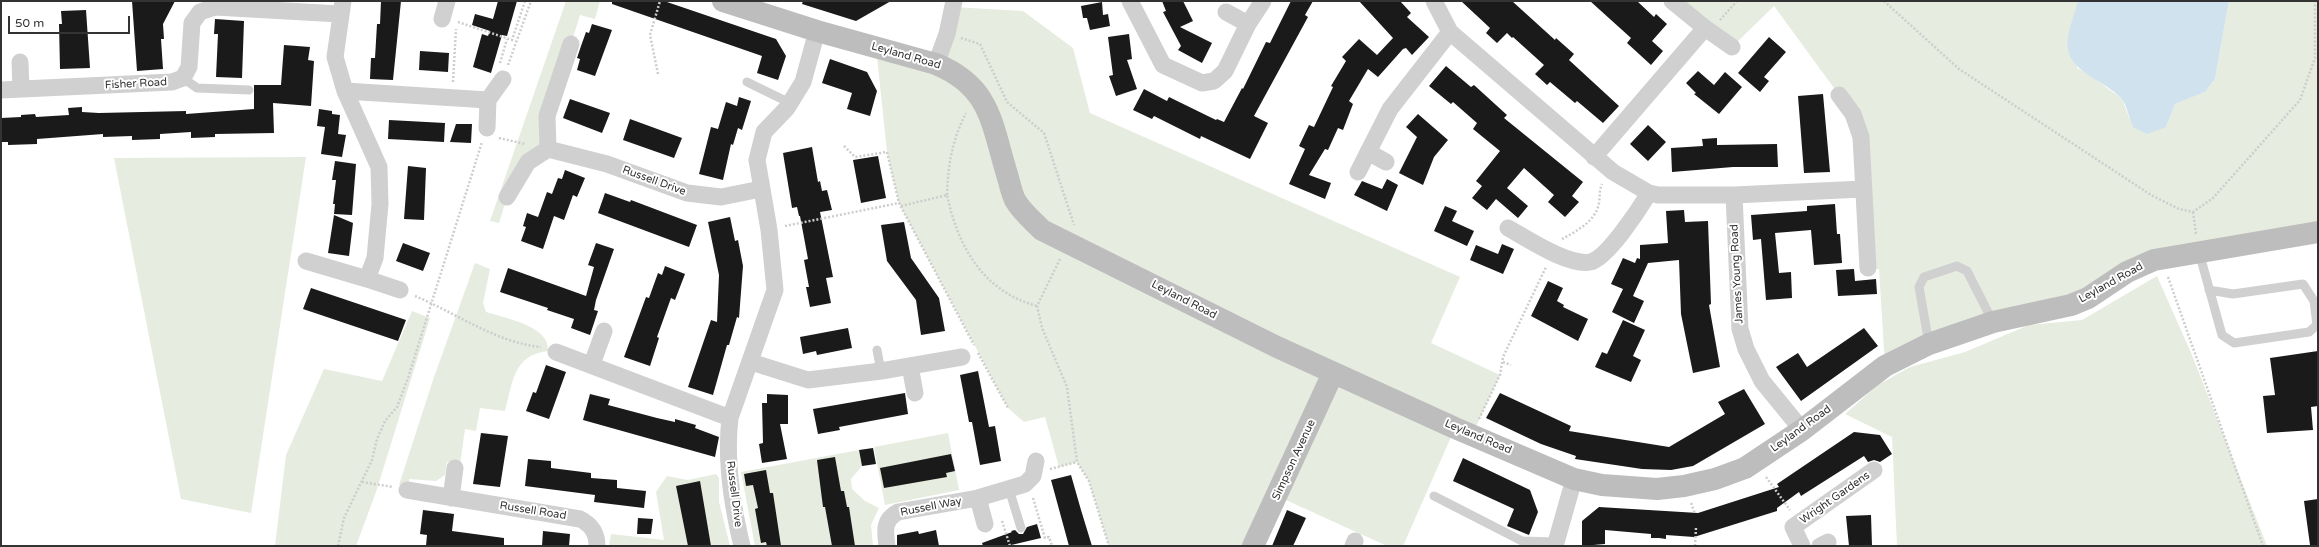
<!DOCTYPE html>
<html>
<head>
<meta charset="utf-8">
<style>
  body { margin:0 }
  #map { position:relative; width:2319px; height:547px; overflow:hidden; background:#fff; font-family:"Varela Round",sans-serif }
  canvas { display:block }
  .frame { position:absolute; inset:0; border:2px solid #333; pointer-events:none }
  .scale { position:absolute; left:8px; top:16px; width:122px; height:18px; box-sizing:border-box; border:2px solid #333; border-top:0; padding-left:5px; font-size:12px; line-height:14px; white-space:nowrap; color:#333; -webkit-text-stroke:3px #fff; paint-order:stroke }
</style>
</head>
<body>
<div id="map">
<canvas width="2319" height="547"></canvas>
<div class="frame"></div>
<div class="scale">50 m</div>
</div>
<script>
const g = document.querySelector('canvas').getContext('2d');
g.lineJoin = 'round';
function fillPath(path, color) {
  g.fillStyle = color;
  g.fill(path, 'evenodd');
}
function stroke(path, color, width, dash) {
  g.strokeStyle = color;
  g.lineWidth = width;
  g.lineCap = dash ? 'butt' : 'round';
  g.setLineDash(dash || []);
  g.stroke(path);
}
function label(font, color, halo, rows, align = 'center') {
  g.font = font + ' "Varela Round",sans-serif';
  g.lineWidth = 4;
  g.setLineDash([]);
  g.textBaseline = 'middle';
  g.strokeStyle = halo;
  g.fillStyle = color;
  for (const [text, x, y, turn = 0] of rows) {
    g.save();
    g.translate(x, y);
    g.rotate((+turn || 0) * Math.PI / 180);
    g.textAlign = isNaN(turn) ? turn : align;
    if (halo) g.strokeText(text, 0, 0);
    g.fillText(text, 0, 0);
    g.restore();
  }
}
fillPath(new Path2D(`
  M566,1H600L595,19L580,15L571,44L548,149L507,197L499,223L490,221Z
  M1672,1H2078L2074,19L2077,68L2091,76L2122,99L2133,127H2166L2175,104L2205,92L2215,79L2229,1H2318V232L2127,272L1885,366L1879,269L1868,268L1853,114L1774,6L1732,47Z
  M953,7L1023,11L1073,48L1090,113L1460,277L1431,343L1500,375L1472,435L1455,428L1403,546H1387L1277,496L1253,546H1109L1089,481L1077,462L1059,467L1045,417L1024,422L1008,408L899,203L887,152L876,47L936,63Z
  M306,157L251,513L181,499L114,158Z
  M475,263L490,269L483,303L486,312C504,318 551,326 548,351C513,355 513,382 505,411L480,408L476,431L465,429L460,464L447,462L445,475L436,481L409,479V487L399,485L434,377Z
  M2157,276L2192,355L2267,546H1897L1892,437L1845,414L1878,385L1910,367L1965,352L2029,325L2082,320Z
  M412,311L430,318L376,492L356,546H275L286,455L324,369L382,381Z
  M948,433L959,490L885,505L874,447Z
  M859,450L862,466L851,479L852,489L865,501L879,508L871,525L873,546H755L741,472Z
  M716,474L719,478V502L730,546H609L611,534L664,540L656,492L667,476L688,480Z`), '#e6ecdf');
fillPath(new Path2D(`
  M2078,1H2229L2215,79L2205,92L2175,104L2166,127L2147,134L2133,127C2129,118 2127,105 2121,98C2102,78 2062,71 2068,37C2070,25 2075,13 2078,1Z`), '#cfe2ee');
fillPath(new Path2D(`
  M132,1H175L163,24L164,39H161L163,69L137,71Z
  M381,1H401L393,80L370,79L371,58H375L377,24H380Z
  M498,1H517L507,36L502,35L491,73L473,67L482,34L488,36L490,31L472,25L475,14L493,19Z
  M612,1H664L776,39L786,56L778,80L757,73L762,56L612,4Z
  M803,1H891L856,21L802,4Z
  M1162,1H1183L1193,21L1180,27L1212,43L1202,63L1178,50L1181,46L1163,12L1166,11Z
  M1291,1H1313L1305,15L1308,17L1254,116L1268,123L1250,159L1201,136L1200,139L1154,116L1152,119L1133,110L1144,89L1167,101L1169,97L1216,120L1217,119L1224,122L1242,88L1243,89L1266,42L1270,43Z
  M1359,1H1400L1411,13L1407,17L1429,37L1412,55L1406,48L1403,49L1378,77L1368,69L1349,101L1353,104L1343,130L1338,128L1328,150L1325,149L1309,175L1331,183L1325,199L1289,184L1305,149L1299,146L1309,125L1314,127L1333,87L1331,86L1346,61L1342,57L1359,39L1377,55L1393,38Z
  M1461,1H1512L1555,40L1556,38L1574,54L1569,60L1619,106L1603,123L1577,101L1575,103L1550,82L1547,85L1535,74L1544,65L1513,37L1512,38L1507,33L1497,43L1486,33L1490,28Z
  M1590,1H1637L1654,17L1656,14L1667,24L1652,41L1663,51L1651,65L1627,43L1631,38Z
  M1102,2L1103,15L1108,14L1110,26L1090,30L1087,18H1083L1081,6Z
  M86,10L90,68L60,69L59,24H62L61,11Z
  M215,19L244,21L242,78L216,77L218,34H214Z
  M592,24L612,30L595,76L577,70L580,59L577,58L581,46L586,32L589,33Z
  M1129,34L1132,59L1127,60L1137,89L1116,96L1109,76L1113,75L1108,37Z
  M1769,37L1786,52L1764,77L1769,81L1760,92L1738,73Z
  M284,45L310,47L308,60L314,61L311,106L273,103L274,133L215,134V137L191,138V132L160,134V139L132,140V136L103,137V134L37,139V144L8,145V142H1V118L21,117V115L35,114L36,117L69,115L68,108L82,107V112L99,113L186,111V114L254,109V85H281Z
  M420,51L449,53L448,72L419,70Z
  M830,59L867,72L877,91L870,116L847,109L852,93L822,83Z
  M1446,66L1471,87L1474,85L1507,115L1504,118L1583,182L1572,196L1579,202L1565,217L1548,202L1554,195L1524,168L1507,188L1528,206L1518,218L1496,199L1487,210L1472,198L1482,186L1476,181L1500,151L1473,129L1477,123L1453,102L1451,104L1429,86Z
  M1698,71L1714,85L1725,72L1742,87L1719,114L1694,94L1696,93L1686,83Z
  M1823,94L1830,172L1804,173L1798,96Z
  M739,97L751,101L742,130L738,128L733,145L731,144L723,180L699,174L711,127L718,129L726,102L737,106Z
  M570,99L610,113L602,133L563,118Z
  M319,109L332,111V114L340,115L338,134L346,135L342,157L321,154L325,127L317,126Z
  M1418,114L1448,140L1434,157L1423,185L1399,173L1417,137L1406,127Z
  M630,119L682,138L674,158L623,140Z
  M389,120L445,123L444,142L388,139Z
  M456,124H472L471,143L450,142Z
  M1648,125L1666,142L1648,161L1630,144Z
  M1717,138V145L1777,144L1778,167H1733L1672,172L1671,148L1703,146L1702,139Z
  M812,147L818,182L820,181L822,191L827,190L832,210L820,212L833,277L826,278L831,303L810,307L806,287H809L804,260L808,259L800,216H799L797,207L792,208L783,153Z
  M878,156L886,198L861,203L853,160Z
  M335,161L356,164L352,215L334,214L335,204H333L336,180H332Z
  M408,166L426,168L424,220L404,219Z
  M565,170L585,178L577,197L573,195L564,220L554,216L543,249L521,241L526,227L523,226L527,213L538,217L547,192L552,194L558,178L562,179Z
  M1387,179L1398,185L1387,211L1354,195L1362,181L1382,189Z
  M605,193L630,202L631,200L697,225L689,247L598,213Z
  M1835,204L1837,234H1840L1842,263L1814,265L1811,230L1775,233L1779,273L1791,272L1792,298L1766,300L1761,239L1753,240L1751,215L1807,211V206Z
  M1445,206L1457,211L1452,221L1474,231L1467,246L1434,231Z
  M1684,210L1685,222L1708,221L1711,304L1709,305L1720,367L1693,373L1681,314L1679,260L1648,263L1633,296L1644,301L1634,323L1612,312L1623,289L1611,284L1623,258L1635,263L1637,258L1640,259V245L1668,243L1666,211Z
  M334,215L353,223L349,256L328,253Z
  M730,217L735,241L738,240L743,266L739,318L737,317L729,345H727L713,395L688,387L711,320L717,322L719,275L708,222Z
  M904,222L911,258L939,298L945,331L921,335L916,300L887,261L881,225Z
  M403,243L430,253L423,271L396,261Z
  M596,243L614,249L596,300L594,310L598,311L590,335L571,328L574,319L547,310L548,308L500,292L508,268L586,296L594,267L588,265Z
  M1502,244L1514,249L1503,274L1470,260L1476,245L1498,254Z
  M665,266L685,274L675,300L671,298L657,337L659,338L650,366L624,357L646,297L649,298L658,273L662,275Z
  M1854,269L1855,281L1876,279L1877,294L1838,296L1836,270Z
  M1548,281L1563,288L1557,301L1564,305L1563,307L1588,319L1578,341L1531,316Z
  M311,288L406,320L398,341L303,309Z
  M1623,320L1645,330L1633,356L1641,360L1631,382L1595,367L1602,352L1607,354Z
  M848,328L852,348L817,355L816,351L803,354L800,337Z
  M1864,328L1878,346L1801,401L1776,367L1798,353L1807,367Z
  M2318,351V406L2311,407L2313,430L2267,433L2263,396L2275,395L2270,358Z
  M546,365L566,372L549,419L526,411L533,392L536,393Z
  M978,371L989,427L995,426L1001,461L980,465L972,422H969L960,375Z
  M1744,389L1765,424L1693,466L1671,470L1642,469L1575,459L1576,456L1541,444L1486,418L1500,393L1571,426L1569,431L1669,447L1725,414L1718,402Z
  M905,393L908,414L839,427L840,430L818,434L813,409Z
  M590,394L610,399L608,405L657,418L675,422V419L696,425L695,428L719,437L715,457L583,420Z
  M767,394L788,395V424H780L787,459L762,463L759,444L763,443L762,403H767Z
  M1854,432L1880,435L1892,454L1880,462L1874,460L1868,462L1864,456L1801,496L1799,492L1777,508V511L1694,537L1666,535V539L1659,538H1651V534L1605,530V544L1582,546V521L1599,507L1698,513L1779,487L1777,484Z
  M481,433L508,436L500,487L473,484Z
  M873,448L876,464L862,466L859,450Z
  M951,454L955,471L946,473L947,477L884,488L880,468Z
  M835,457L841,491H844L847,507H849L855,546H832L825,507H823L817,460Z
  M1463,458L1530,490L1538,512L1529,535L1507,526L1514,509L1453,481Z
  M528,459L551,461V468L591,473V478L617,480V488L646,491L644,508L594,502L595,495L525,486Z
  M766,470L770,493H773L781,546H767L766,542L761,543L755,509L758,508L753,485L746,486L744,474Z
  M1071,475L1081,510L1092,546H1069L1051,480Z
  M700,481L711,546H688L676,486Z
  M2318,499V545H2310L2304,501Z
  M423,510L454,514L452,531L504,538V546H426L427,535L420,534Z
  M1287,510L1306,518L1293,546H1272Z
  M1871,515L1872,546H1849L1846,516Z
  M638,518L653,519L651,534H637Z
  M1037,524L1041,538L1007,546H983L982,543L1012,532L1011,531L1015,530L1019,534H1023L1027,527Z
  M936,530L939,546H897V535L918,531L919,534Z
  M543,531L570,534L569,546H542Z`), '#1a1a1a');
stroke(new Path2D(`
  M1884,1L1959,69L2151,195L2179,209L2193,212L2213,198L2300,100L2315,58V1
  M1720,20L1737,1
  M458,22L512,40L525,1
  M961,38L980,44L1007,102L1044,133L1074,225
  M500,63L507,39
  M508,65L531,1
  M658,74L650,35L660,1
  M453,82L456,29
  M499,138L525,144
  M844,146L855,157L887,152L899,203
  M947,195C948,164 952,141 966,113
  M901,206L947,195C958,246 982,291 1037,306
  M2193,212L2196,234
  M785,226L899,203L974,345
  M1562,239C1577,231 1596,221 1599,203C1600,196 1599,191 1602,184
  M1060,259L1037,306L1042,328L1067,387L1077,462L1089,481L1109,546
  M2168,277L2263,546
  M415,296C456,313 497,343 541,347
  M978,353L1008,408
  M1503,362L1511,365
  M1479,419L1500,375L1503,357L1546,267
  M1050,469L1077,462
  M1766,477L1790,510
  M362,482L393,487
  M1033,498L1045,538L1049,537L1052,546
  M1691,503L1695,514
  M1002,521L1010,546
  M338,546L344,518L372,460L377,439L385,421L397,407L408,378L482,142
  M1695,546L1696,528`), '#cdcdcd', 2.5, [2, 2]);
stroke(new Path2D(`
  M183,78L197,88L249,90
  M747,82L790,103
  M2199,252L2222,335L2234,343L2309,332L2317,325L2314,301L2303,284L2233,294L2209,290
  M1929,344L1919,287L1924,277L1957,266L1967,271L1993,322
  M877,350L881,371
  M1009,489L1021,528
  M1434,496L1522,541L1555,542`), '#d0d0d0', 9);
stroke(new Path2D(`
  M343,1L335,57L345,91L488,100
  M1130,1L1163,65L1202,83L1214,81L1225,71L1248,24L1263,1
  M1434,1L1450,32L1613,172L1649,193L1658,195H1734
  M1226,12L1248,24
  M442,19L447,1
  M1705,28L1732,47
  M20,62L21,89
  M936,64L947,34L954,1
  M1,90L172,82L183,78L189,67L192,23L200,12L215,7L340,14
  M345,91L379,167L380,204L375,258L367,279L400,290
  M1839,95L1853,114L1861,137L1868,268
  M487,128L488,100L503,79
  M548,149L607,164L687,193L721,197L761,189
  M1368,152L1386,162
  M1594,157L1705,28L1672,1
  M1358,172L1390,109L1450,32
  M507,197L528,162L548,149L547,116L571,44
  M1508,228C1528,239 1568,266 1590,262C1607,259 1640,208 1649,193
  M306,261L367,279
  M556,352L730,418
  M751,362L808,380L881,371L962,357
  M592,364L604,331
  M910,366L915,393
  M1802,430L1762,381L1746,349L1740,329L1734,195L1863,189
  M407,490L580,519C592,525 597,533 597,546
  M451,498L455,468
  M978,498L985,524
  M742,546C732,505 725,460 730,418L775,290L769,230L757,160L764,132L787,108L803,82L817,31
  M887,546C885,531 883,520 898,512L978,498L1025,484L1033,476L1036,461
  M1353,546L1355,541
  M1555,546L1574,479
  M1802,546L1793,527L1874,470
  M1820,546L1828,542`), '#d0d0d0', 17);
stroke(new Path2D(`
  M723,1L817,31L936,64C989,86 991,120 1006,171C1009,180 1011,192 1015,200C1022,212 1032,220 1042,230L1277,347L1455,428L1574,479L1602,485L1657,489L1684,486L1715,479L1745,468L1802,430L1885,366L1929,344L1993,322L2071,305L2088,298L2127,272L2154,260L2318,232
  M1253,546L1333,373`), '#bdbdbd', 22);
label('11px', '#333', '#fff', [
  ["Leyland Road",906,56,16],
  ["Fisher Road",136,84,-3],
  ["Russell Drive",654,181,20],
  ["James Young Road",1737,274,-93],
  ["Leyland Road",2111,283,-29],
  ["Leyland Road",1184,300,27],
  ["Leyland Road",1801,429,-36],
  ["Leyland Road",1478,437,23],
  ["Simpson Avenue",1294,460,-65],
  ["Russell Drive",734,494,83],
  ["Wright Gardens",1835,498,-35],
  ["Russell Way",931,507,-11],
  ["Russell Road",533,511,9]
]);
</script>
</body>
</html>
